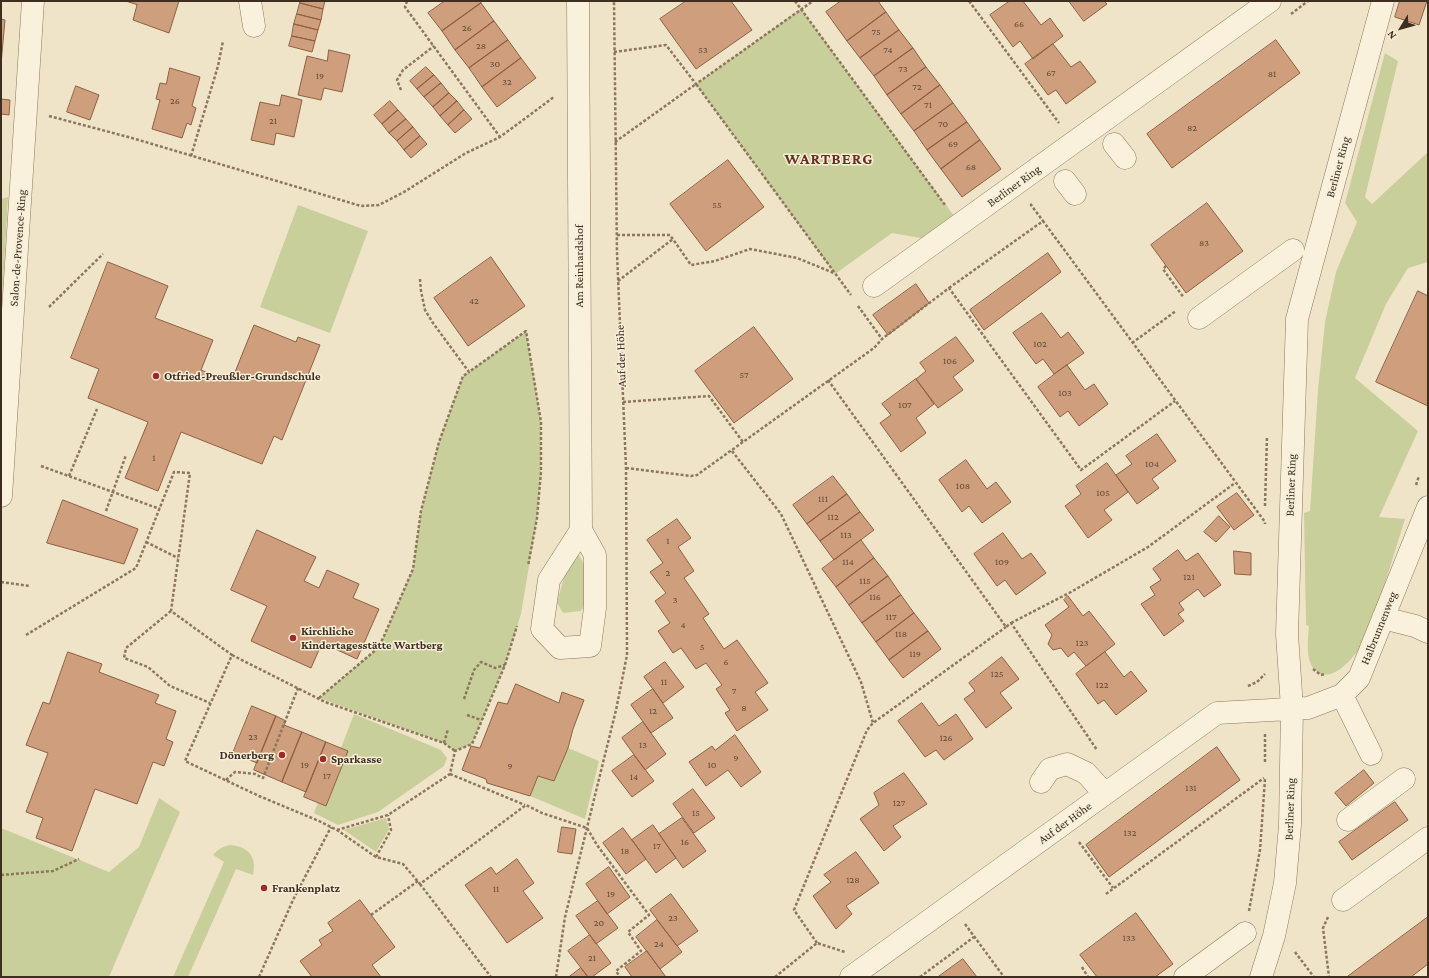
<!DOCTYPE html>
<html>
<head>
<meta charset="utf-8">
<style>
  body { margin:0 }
  #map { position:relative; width:1429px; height:978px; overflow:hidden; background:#f0e4c8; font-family:"Crimson Pro",serif }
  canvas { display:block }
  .frame { position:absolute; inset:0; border:2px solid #3d2e20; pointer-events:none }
  .north { position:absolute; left:1381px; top:8px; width:40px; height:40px; -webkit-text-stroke:3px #f7eed8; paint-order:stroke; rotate:233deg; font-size:11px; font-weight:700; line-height:16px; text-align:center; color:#3d2e20 }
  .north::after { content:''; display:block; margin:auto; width:14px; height:18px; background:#3d2e20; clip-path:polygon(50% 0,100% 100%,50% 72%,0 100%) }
</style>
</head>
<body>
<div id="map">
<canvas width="1429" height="978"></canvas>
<div class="frame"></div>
<div class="north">N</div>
</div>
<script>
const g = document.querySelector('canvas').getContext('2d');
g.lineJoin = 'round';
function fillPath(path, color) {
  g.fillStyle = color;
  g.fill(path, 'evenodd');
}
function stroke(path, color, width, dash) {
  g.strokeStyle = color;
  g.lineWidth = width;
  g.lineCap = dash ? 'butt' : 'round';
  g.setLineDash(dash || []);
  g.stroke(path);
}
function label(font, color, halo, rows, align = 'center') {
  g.font = font + ' "Crimson Pro",serif';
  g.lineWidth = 3;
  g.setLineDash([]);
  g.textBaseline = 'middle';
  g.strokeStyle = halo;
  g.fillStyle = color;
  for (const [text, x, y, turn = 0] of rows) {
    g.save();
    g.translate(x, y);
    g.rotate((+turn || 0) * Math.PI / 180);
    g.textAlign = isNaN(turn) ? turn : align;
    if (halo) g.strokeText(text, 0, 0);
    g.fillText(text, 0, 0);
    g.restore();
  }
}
fillPath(new Path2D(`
  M801,9L960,224L937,241L892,233L835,274L696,84Z
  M1385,53L1398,61L1365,197L1372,204L1428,152V262L1408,268L1386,304L1355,378L1418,431L1379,517L1405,519C1395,550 1386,582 1375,612C1371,621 1369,632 1364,641C1358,653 1335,682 1319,673C1304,665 1308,640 1309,626L1306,625L1304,513L1310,511L1318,390L1325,322L1336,272L1357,222L1345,203Z
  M8,197L1,320V199Z
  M298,205L368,231L330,333L260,307Z
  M526,331L541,422V472L537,518L521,614L505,665L472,744L455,751L444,743L319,698L378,648L384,636L413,569L421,511L439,442L463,376Z
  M576,550L586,568V603L581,611L563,613L557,603L565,574Z
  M354,714L441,750L447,758L444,766L378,812L338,825L314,813L318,802L326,806L348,751L341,748Z
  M568,748L599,761L585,819L530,796L538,776L554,781Z
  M159,798L180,812L109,977H1V828L109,872L139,847Z
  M386,818L389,829L376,852L344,830Z
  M231,845C249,847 257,857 253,875L236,869L188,977H173L224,862L213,855C218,849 223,846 231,845Z`), '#c9cf9b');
const building = new Path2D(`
  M126,1H179L169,33L133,20L137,5Z
  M300,1H325L323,9L300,3Z
  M445,1H480L481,3L442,31L428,13Z
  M686,1H731L752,30L696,69L660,19Z
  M841,1H878L886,12L847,41L826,12Z
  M1010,1H1023L1041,25L1050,18L1063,36L1033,59L1020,41L1013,47L990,15Z
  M1069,1H1104L1107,4L1084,21Z
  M1400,1H1427L1419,25L1395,17Z
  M300,3L323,9L321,20L297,14Z
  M481,3L494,21L455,50L442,31Z
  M886,12L899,30L860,58L847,41Z
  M297,14L321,20L318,30L294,24Z
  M1,19L5,20L1,64Z
  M494,21L508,40L469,68L455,50Z
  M294,24L318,30L315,41L292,36Z
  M899,30L913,48L874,76L860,58Z
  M292,36L315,41L312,52L289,46Z
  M508,40L521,58L482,87L469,68Z
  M1276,40L1300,73L1172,168L1147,134Z
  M1053,44L1071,67L1080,61L1096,82L1066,104L1056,90L1048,95L1025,64Z
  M913,48L926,67L887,95L874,76Z
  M329,50L350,55L342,92L324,88L321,100L298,95L307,56L327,61Z
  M521,58L536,78L497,107L482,87Z
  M426,67L434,75L417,89L410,81Z
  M926,67L940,85L901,114L887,95Z
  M170,68L200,77L192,106L196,108L191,125L187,123L182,138L152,129L160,100L156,99L160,83L166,84Z
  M434,75L441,83L424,97L417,89Z
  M441,83L449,93L433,107L424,97Z
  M940,85L953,103L914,131L901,114Z
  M76,86L99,95L90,120L67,112Z
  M449,93L457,101L440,116L433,107Z
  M282,95L302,100L294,137L276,133L274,145L251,140L260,102L279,106Z
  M1,99L10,100L9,115L1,114Z
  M390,101L398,110L382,124L374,115Z
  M457,101L464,110L448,125L440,116Z
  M953,103L967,122L927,150L914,131Z
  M398,110L406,119L389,133L382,124Z
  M464,110L472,119L455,133L448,125Z
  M406,119L413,127L397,141L389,133Z
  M967,122L980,140L941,169L927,150Z
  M413,127L420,136L404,150L397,141Z
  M420,136L427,144L411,158L404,150Z
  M980,140L1001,169L962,197L941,169Z
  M728,160L764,207L706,251L670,204Z
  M1207,203L1243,251L1186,293L1151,245Z
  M1048,253L1061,272L984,330L970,310Z
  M491,257L525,306L468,346L434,298Z
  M108,262L168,286L155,318L213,340L201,370L231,382L254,325L296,342L298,337L320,345L282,440L274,436L262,464L181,432L158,491L125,478L148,422L88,398L99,369L71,358Z
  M916,284L929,303L888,335L873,315Z
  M1418,291L1428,296V406L1376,382Z
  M1042,313L1061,338L1068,332L1084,353L1054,374L1043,359L1036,364L1013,333Z
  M754,327L793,379L734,423L695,371Z
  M956,337L974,361L953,377L963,390L938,408L916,379L926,371L920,363Z
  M1067,365L1085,390L1094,384L1108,404L1079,426L1068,411L1060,417L1038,387Z
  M916,379L934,404L916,418L926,433L901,452L880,423L891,415L882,404Z
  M1157,434L1176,461L1152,479L1159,488L1137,504L1116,475L1132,464L1126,456Z
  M966,460L987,489L996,482L1011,502L982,523L969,506L962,512L939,480Z
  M1107,463L1128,492L1104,510L1112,520L1088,538L1065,506L1081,494L1076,486Z
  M833,476L847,494L807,524L793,505Z
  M1237,493L1254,515L1234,530L1217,507Z
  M847,494L860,512L820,541L807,524Z
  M63,500L138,529L124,564L47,543Z
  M860,512L874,530L834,560L820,541Z
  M1219,516L1230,527L1216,542L1204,532Z
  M677,519L691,538L678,547L694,571L684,578L709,614L703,618L724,649L737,640L768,683L755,692L768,710L737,731L725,713L730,710L716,689L722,685L706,663L696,669L681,648L673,653L658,631L670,623L655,601L666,593L650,572L663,563L647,540Z
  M257,530L316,557L304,581L319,588L327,570L359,584L353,598L379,609L357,659L322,643L311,668L251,641L267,606L231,590Z
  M1003,533L1022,559L1031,553L1046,573L1016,595L1005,580L997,586L974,554Z
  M861,540L874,558L836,587L822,569Z
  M1178,550L1186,561L1198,553L1221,585L1204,597L1198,589L1179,603L1184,610L1178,614L1184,621L1164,636L1141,604L1155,595L1150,587L1161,580L1153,569Z
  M1234,551L1251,553V575L1235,574Z
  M874,558L888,576L849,605L836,587Z
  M888,576L901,595L862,623L849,605Z
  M901,595L914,613L876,642L862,623Z
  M1068,596L1083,616L1089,611L1115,644L1086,666L1074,652L1068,657L1061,648L1053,650L1048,644L1052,635L1045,625L1069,607L1064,600Z
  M914,613L928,631L889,660L876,642Z
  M928,631L941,649L903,678L889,660Z
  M68,652L102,664L99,672L159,695L155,703L176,711L166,739L173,742L164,766L153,762L137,804L95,789L72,851L36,838L43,818L26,812L48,753L26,745L43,702L49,704Z
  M1105,652L1124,677L1131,671L1147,691L1116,715L1104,700L1098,704L1076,674Z
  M1002,657L1019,679L1000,693L1012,708L986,728L964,699L975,691L969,683Z
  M665,662L684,687L663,703L644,677Z
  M516,684L559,703L562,692L584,700L573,729L568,748L554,781L538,776L530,796L487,783L486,779L462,770L471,746L480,748L498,702L507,704Z
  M653,689L673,718L651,733L631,705Z
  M922,703L939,726L956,714L973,739L944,760L936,750L925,757L898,721Z
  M252,706L276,716L257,763L233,753Z
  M276,716L286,721L284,725L302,732L282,782L254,770Z
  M643,722L666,754L645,770L622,738Z
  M302,732L326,742L306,792L282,782Z
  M735,735L761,772L741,787L728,770L706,786L689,762L712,746L715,750Z
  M326,742L348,751L326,806L304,797Z
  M1217,747L1240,780L1109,877L1086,845Z
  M634,755L654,781L632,797L612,771Z
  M1364,770L1374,783L1346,806L1335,793Z
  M904,773L927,804L893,826L901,837L884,851L860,819L879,805L874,793Z
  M693,789L715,818L694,833L673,804Z
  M1395,802L1408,820L1352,860L1339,842Z
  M682,818L706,851L683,868L659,834Z
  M653,825L676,858L656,873L632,840Z
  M562,827L576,829L572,854L558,852Z
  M623,828L646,859L626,874L603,843Z
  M856,852L879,883L846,906L852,914L836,929L813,896L831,882L824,875Z
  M517,859L534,883L523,891L543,918L507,943L465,885L491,867L496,874Z
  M609,867L630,897L607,914L586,884Z
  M671,894L698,931L677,946L650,910Z
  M360,900L395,947L372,965L381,977H312L300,961L322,945L319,940L333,931L328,923Z
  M598,901L618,928L596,944L576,916Z
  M1136,913L1173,964L1155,977H1097L1080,955Z
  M1428,917V964L1411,977H1347Z
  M657,920L682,952L660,969L636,937Z
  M590,935L611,963L592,977H588L568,951Z
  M647,951L660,969L666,977H632L625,967Z
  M963,959L977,977H938Z
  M581,968L588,977H569Z`);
fillPath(building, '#cf9f7d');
stroke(building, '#8d5f41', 1);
const minor = new Path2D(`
  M250,1L254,26
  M578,1L581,530L595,555V608L590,646L560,648L542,629L549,580L581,530
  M1114,144L1125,158
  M1065,181L1075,194
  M874,286L1270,1
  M1199,318L1293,250
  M1,496L33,1
  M1383,618L1415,626L1428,632
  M1342,695L1371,754
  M1041,782L1050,769L1067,764L1086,773L1105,794
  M1348,820L1404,779
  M1343,900L1428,838
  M851,977L1217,713L1308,708L1342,695L1359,678L1428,507
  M1185,977L1245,933
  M1261,977L1274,936L1285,883L1290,825L1292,708L1287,634L1297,319L1383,1`);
stroke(minor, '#8d765c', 23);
stroke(new Path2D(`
  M407,1L405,7L500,137
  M795,1L945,205
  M969,1L1059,123
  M1291,14L1308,1
  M614,52L666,45L696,84L813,1
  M401,90L397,80L403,70L434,46
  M49,116L132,138L361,206L379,205L404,192L466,153L500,137L554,97
  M615,142L696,84L851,295
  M191,156L218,66L223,41
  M1032,204L1031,205L1043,221
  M617,235H670L691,265L715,261L750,249L797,258L834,273
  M1166,266L1163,269L1184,298
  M420,279L421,291L425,310L433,323L469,372L526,331L541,422V472L537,518L528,566
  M618,281L673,239
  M949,288L1043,221L1265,522V524
  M858,306L882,339
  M49,307L103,254
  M1132,343L1176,311
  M828,380L1006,627L1011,623L1097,750
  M623,402L709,396L743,442
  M732,451L781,514L861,682L873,723
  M41,466L160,509
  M626,468L691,476L697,475L874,348L882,339L949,288L1081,470L1175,401
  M69,476L97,409
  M1416,485L1419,476
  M1265,506L1267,436
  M106,511L126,455
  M146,542L178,558
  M1,582L30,586
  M171,611L126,648L124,658L148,667L170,686L210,703
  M1011,623L1071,592L1148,547L1235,483
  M26,635L136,568L174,472L190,473L171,611L232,655L185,761L259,796L319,821L337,830L376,857L403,864L420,884L526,805L542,813L587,828L597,845L649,915L628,932L641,951L616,971L620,977
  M232,655L325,702L444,743L455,751
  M1313,669L1321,675L1325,674
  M1248,686L1257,682L1265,674
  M319,698L378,648L384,636L413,569L421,511L439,442L463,376L469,372
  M464,699L474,670L481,662L495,668L505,665
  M467,715L481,720
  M444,743L448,729
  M1265,762V733
  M450,774L525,805
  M226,780L235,772L255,774L263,778L298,688
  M337,830L388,815L450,774L455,751L472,744L505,665L517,626
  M1079,842L1113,888
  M376,857L391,830L388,815
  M1,875L53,871L79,859
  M420,884L491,977
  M1106,894L1264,778
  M1249,911L1260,850L1265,779
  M371,915L418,881
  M1328,917L1323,928L1329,977
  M965,924L1004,977
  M817,943L794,910L867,730L873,723L1006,627
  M1295,952L1314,977
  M1082,967L1088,977
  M259,977L293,900L331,827
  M556,977L565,917L616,710L627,655L626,468L617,253L614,1
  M775,977L817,943L845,952
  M920,977L974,937`), '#8d765c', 2.5, [3, 2]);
stroke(minor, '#faf1dc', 22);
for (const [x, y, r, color] of [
  [156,376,4,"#9e2a2b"],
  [293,638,4,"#9e2a2b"],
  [282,755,4,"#9e2a2b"],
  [323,759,4,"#9e2a2b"],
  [264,888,4,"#9e2a2b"]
]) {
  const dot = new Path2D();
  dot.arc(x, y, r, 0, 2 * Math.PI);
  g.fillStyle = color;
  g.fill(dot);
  stroke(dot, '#f7eed8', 1.5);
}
label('10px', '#624a37', null, [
  ["66",1019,24],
  ["26",467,28],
  ["75",876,32],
  ["28",481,46],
  ["53",703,50],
  ["74",888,50],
  ["30",495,64],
  ["73",903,69],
  ["67",1051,73],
  ["81",1272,74],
  ["19",320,76],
  ["32",507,82],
  ["72",917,87],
  ["26",175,101],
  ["71",928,105],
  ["21",273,121],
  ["70",943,124],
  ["82",1192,128],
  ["69",953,144],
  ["68",971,167],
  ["55",717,205],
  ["83",1204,243],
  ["42",474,301],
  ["102",1040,344],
  ["106",950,361],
  ["57",744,375],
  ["103",1065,393],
  ["107",905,405],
  ["1",154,458],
  ["104",1152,464],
  ["108",963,486],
  ["105",1103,493],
  ["111",823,499],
  ["112",833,517],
  ["113",846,535],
  ["1",668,541],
  ["114",848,562],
  ["109",1002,562],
  ["2",668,573],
  ["121",1189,577],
  ["115",865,581],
  ["116",875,597],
  ["3",675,600],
  ["117",891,617],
  ["4",683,625],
  ["118",901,634],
  ["123",1082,643],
  ["5",702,647],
  ["119",915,654],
  ["6",726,662],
  ["125",997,674],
  ["11",664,682],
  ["122",1102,685],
  ["7",734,691],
  ["8",744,708],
  ["12",653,711],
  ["23",253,737],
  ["126",946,738],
  ["13",643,745],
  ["9",736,758],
  ["19",305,765],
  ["10",712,765],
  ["9",510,766],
  ["17",327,776],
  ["14",634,777],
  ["131",1191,788],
  ["127",899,803],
  ["15",696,813],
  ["132",1130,833],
  ["16",685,842],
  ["17",657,846],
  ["18",625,851],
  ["128",853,880],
  ["11",496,889],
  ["19",611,894],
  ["23",673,918],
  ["20",599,923],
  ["133",1129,938],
  ["24",659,944],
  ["21",592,958]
]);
label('12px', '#3d2e20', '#f7eed8', [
  ["Berliner Ring",1338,167,-75],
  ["Berliner Ring",1014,186,-36],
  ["Salon-de-Provence-Ring",18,248,-86],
  ["Am Reinhardshof",579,266,-90],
  ["Auf der Höhe",621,356,-92],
  ["Berliner Ring",1291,485,-88],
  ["Halbrunnenweg",1379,628,-68],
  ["Berliner Ring",1290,809,-88],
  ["Auf der Höhe",1065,823,-36]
]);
label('bold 12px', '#3d2e20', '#f7eed8', [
  ["Otfried-Preußler-Grundschule",164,376],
  ["Kirchliche",301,631],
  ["Kindertagesstätte Wartberg",301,645],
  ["Dönerberg",274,755,"right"],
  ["Sparkasse",331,759],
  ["Frankenplatz",272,888]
], 'left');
g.letterSpacing = '1px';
label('bold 16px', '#6b2e1e', '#f7eed8', [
  ["WARTBERG",829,159]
]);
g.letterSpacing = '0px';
</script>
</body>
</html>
